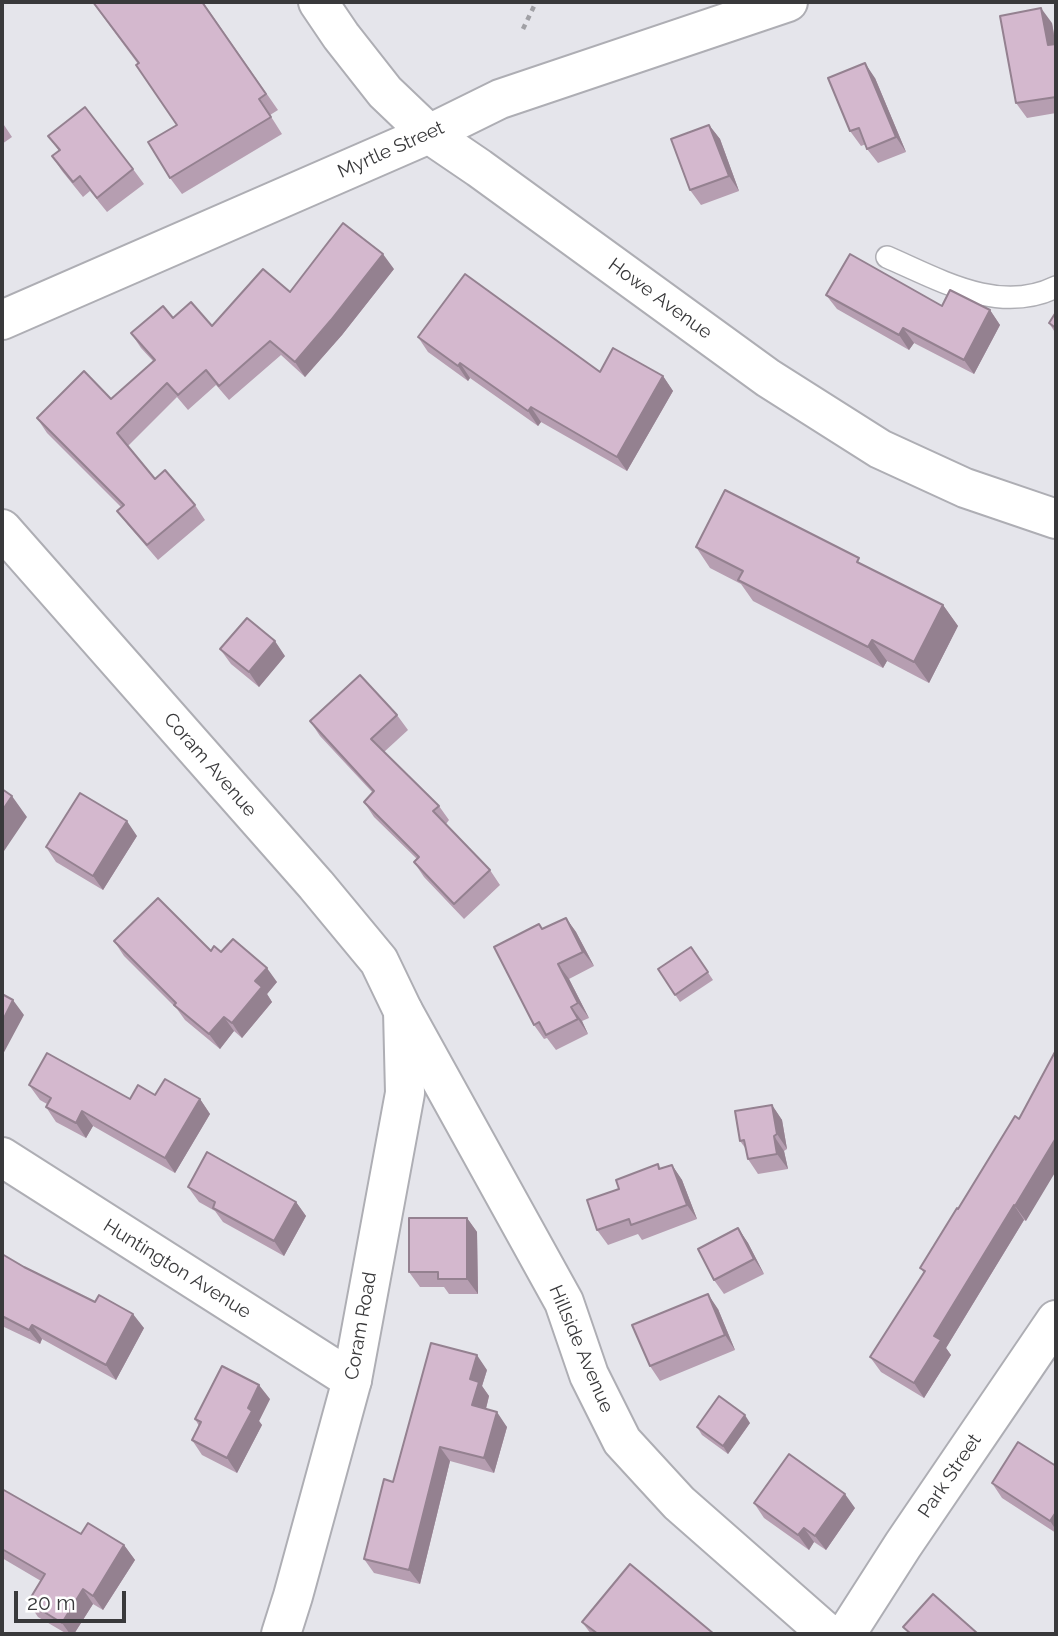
<!DOCTYPE html>
<html>
<head>
<meta charset="utf-8">
<style>
  body { margin:0 }
  #map { position:relative; width:1058px; height:1636px; overflow:hidden; background:#e5e5eb; font-family:Raleway,sans-serif }
  canvas { display:block }
  .frame { position:absolute; inset:0; border:4px solid #39393b; pointer-events:none }
  .scale { position:absolute; left:14px; top:1591px; width:112px; height:32px; box-sizing:border-box; border:4px solid #39393b; border-top:0; padding-left:9px; font-size:21px; line-height:24px; white-space:nowrap; color:#39393b; -webkit-text-stroke:5px #fff; paint-order:stroke }
</style>
</head>
<body>
<div id="map">
<canvas width="1058" height="1636"></canvas>
<div class="frame"></div>
<div class="scale">20 m</div>
</div>
<script>
const g = document.querySelector('canvas').getContext('2d');
g.lineJoin = 'round';
function stroke(path, color, width, dash) {
  g.strokeStyle = color;
  g.lineWidth = width;
  g.lineCap = dash ? 'butt' : 'round';
  g.setLineDash(dash || []);
  g.stroke(path);
}
function fillPath(path, color) {
  g.fillStyle = color;
  g.fill(path, 'evenodd');
}
function label(font, color, halo, rows, align = 'center') {
  g.font = font + ' Raleway,sans-serif';
  g.lineWidth = 5;
  g.setLineDash([]);
  g.textBaseline = 'middle';
  g.strokeStyle = halo;
  g.fillStyle = color;
  for (const [text, x, y, turn = 0] of rows) {
    g.save();
    g.translate(x, y);
    g.rotate((+turn || 0) * Math.PI / 180);
    g.textAlign = isNaN(turn) ? turn : align;
    if (halo) g.strokeText(text, 0, 0);
    g.fillText(text, 0, 0);
    g.restore();
  }
}
const lane = new Path2D(`
  M887,257C940,280 999,315 1056,287`);
const street = new Path2D(`
  M429,134L500,99L788,2
  M403,1011L564,1302L589,1375L622,1441L679,1503L828,1634
  M2,1157L352,1380
  M846,1634L903,1545L1056,1320`);
const secondary = new Path2D(`
  M318,2L341,36L385,92L429,134L479,168L768,378L880,449L965,488L1056,519
  M2,320L429,134
  M2,529L316,885L379,961L403,1011L405,1093L352,1380L293,1596L281,1634`);
stroke(lane, '#aeaeb4', 24);
stroke(street, '#aeaeb4', 42);
stroke(secondary, '#aeaeb4', 42);
stroke(new Path2D(`
  M523,29L536,2`), '#a0a0a5', 4.5, [5, 5]);
stroke(lane, '#fff', 21);
stroke(street, '#fff', 38);
stroke(secondary, '#fff', 38);
fillPath(new Path2D(`
  M92,2H203L278,110L270,115L282,134L182,194L170,178L177,125L138,64Z
  M1052,23L1056,44V113L1027,118L1016,103Z
  M875,78L906,152L878,163L867,149L866,144L861,146L850,131Z
  M2,122L12,137L2,144Z
  M709,125L720,139L739,191L701,205L690,190Z
  M48,136L133,169L144,184L107,212L90,191L83,197L62,171L52,156L59,151Z
  M394,269L342,335L305,377L281,355L229,400L216,385L188,410L177,397L128,446L155,479L195,505L205,520L158,560L128,525L117,511L121,507L47,433L37,418L111,399L153,361L141,348L131,333L173,318L212,326L290,292Z
  M826,295L990,310L1000,325L974,374L914,343L909,350L837,309Z
  M1056,312V334L1049,323Z
  M418,337L600,372L663,376L673,391L627,471L541,422L538,426L470,378L468,381L428,352Z
  M696,547L864,565L943,605L958,626L929,683L887,661L883,668L753,601L741,584L710,568Z
  M220,649L285,656L259,687L231,664Z
  M397,715L408,730L384,752L439,806L449,820L446,824L490,870L500,885L464,919L424,877L414,862L417,859L374,817L364,802L373,793L320,736L310,721Z
  M137,836L103,890L56,862L46,847Z
  M566,918L576,932L594,966L569,979L589,1018L582,1021L588,1034L556,1050L547,1038L544,1039L534,1025L542,929Z
  M114,941L221,952L277,982L267,994L272,1002L242,1038L234,1031L220,1049L185,1020L177,1009L124,956Z
  M691,947L713,980L680,1002L658,969Z
  M29,1085L130,1099L155,1095L200,1099L210,1114L175,1173L93,1126L86,1138L56,1122L46,1107L47,1104L40,1100Z
  M772,1105L782,1120L787,1149L784,1151L788,1169L758,1174L748,1159L746,1149L740,1141Z
  M1015,1116L1026,1221L1024,1220L946,1348L951,1355L924,1398L881,1372L870,1357L924,1273L920,1268L958,1209Z
  M658,1164L661,1169L672,1165L682,1180L697,1219L642,1240L638,1234L608,1245L597,1230L619,1189Z
  M188,1187L296,1202L306,1216L284,1256L223,1222L215,1211L199,1202Z
  M467,1218L477,1232L478,1294H449L444,1287H420L409,1272Z
  M738,1228L748,1243L764,1274L724,1294L714,1280Z
  M2,1254L24,1267L144,1328L116,1380L42,1339L40,1344L2,1326Z
  M718,1309L735,1350L660,1381L650,1366Z
  M487,1370L482,1386L489,1396L486,1409L507,1427L494,1473L450,1461L420,1584L374,1573L364,1559L393,1482Z
  M270,1399L259,1421L262,1425L237,1473L202,1455L192,1440L199,1426L195,1419Z
  M750,1423L728,1454L702,1435L697,1427Z
  M1056,1466V1533L1002,1498L992,1483Z
  M2,1489L81,1534L124,1545L135,1560L103,1610L93,1604L74,1634H67L38,1617L28,1602L41,1581L2,1558Z
  M754,1503L855,1508L826,1550L814,1542L809,1550L764,1518Z
  M582,1622L714,1634H591Z`), '#b69eb1');
fillPath(new Path2D(`
  M1041,8L1052,23L1056,48L1048,45Z
  M865,63L875,78L906,152L896,137Z
  M709,125L720,139L739,191L729,176Z
  M383,254L394,269L342,335L305,377L295,362Z
  M990,310L1000,325L974,374L964,360Z
  M903,328L914,343L909,350L899,335Z
  M460,363L470,378L468,381L458,366Z
  M663,376L673,391L627,471L617,457Z
  M531,407L541,422L538,426L528,411Z
  M943,605L958,626L929,683L914,662Z
  M872,640L887,661L883,668L868,647Z
  M275,641L285,656L259,687L249,672Z
  M2,787L10,799L12,796L27,817L2,854Z
  M127,821L137,836L103,890L93,876Z
  M566,918L576,932L594,966L583,952Z
  M558,964L569,979L589,1018L578,1003Z
  M267,968L277,982L267,994L272,1002L242,1038L232,1023L255,981Z
  M13,1000L24,1015L2,1056V1022Z
  M571,1007L582,1021L588,1034L578,1019Z
  M224,1017L234,1031L220,1049L209,1034Z
  M200,1099L210,1114L175,1173L165,1158Z
  M772,1105L782,1120L787,1149L777,1134Z
  M82,1111L93,1126L86,1138L76,1123Z
  M774,1136L784,1151L788,1169L777,1154Z
  M1056,1138V1171L1026,1221L1015,1206Z
  M672,1165L682,1180L697,1219L687,1205Z
  M296,1202L306,1216L284,1256L274,1241Z
  M1014,1205L1024,1220L946,1348L951,1355L924,1398L914,1383L934,1336Z
  M467,1218L477,1232L478,1294L467,1279Z
  M738,1228L748,1243L764,1274L754,1259Z
  M708,1294L718,1309L735,1350L725,1335Z
  M133,1314L144,1328L116,1380L106,1365Z
  M32,1325L42,1339L40,1344L29,1330Z
  M477,1355L487,1370L482,1386L489,1396L483,1420L472,1405L470,1379Z
  M259,1385L270,1399L259,1421L262,1425L237,1473L227,1458L248,1408Z
  M497,1412L507,1427L494,1473L484,1458Z
  M745,1415L750,1423L728,1454L723,1446Z
  M440,1447L450,1461L420,1584L409,1570Z
  M845,1494L855,1508L826,1550L815,1536Z
  M1056,1512V1530L1050,1521Z
  M804,1528L814,1542L809,1550L798,1535Z
  M124,1545L135,1560L103,1610L93,1596Z
  M83,1589L93,1604L74,1634H70L62,1623Z`), '#948190');
const building = new Path2D(`
  M93,2H202L266,94L259,99L271,117L170,178L148,142L177,125L136,65L139,63Z
  M1041,8L1048,45L1056,44V97L1016,103L1000,16Z
  M865,63L896,137L867,149L859,128L850,131L828,78Z
  M85,107L133,169L97,198L80,176L73,182L52,156L60,150L48,136Z
  M709,125L729,176L690,190L671,139Z
  M343,223L383,254L331,320L295,362L270,341L219,386L206,370L178,395L167,383L117,433L155,479L165,470L195,505L147,545L117,511L124,505L37,418L84,371L111,399L155,360L131,333L163,306L173,318L191,302L212,326L263,269L290,292Z
  M850,254L942,306L950,290L990,310L964,360L903,328L899,335L826,295Z
  M465,274L600,372L613,348L663,376L617,457L531,407L528,411L460,363L458,366L418,337Z
  M1056,312V328L1049,323Z
  M725,490L859,558L857,562L943,605L914,662L872,640L868,647L738,580L743,571L696,547Z
  M247,618L275,641L249,672L220,649Z
  M360,675L397,715L371,739L439,806L433,811L490,870L454,904L414,862L419,857L364,802L374,791L310,721Z
  M2,789L12,796L2,811Z
  M80,793L127,821L93,876L46,847Z
  M158,898L211,951L214,946L221,952L233,939L267,968L255,981L262,987L232,1023L224,1017L209,1034L174,1005L176,1003L114,941Z
  M566,918L583,952L558,964L578,1003L571,1007L578,1019L546,1035L539,1022L534,1025L494,947L539,924L542,929Z
  M691,947L708,972L675,995L658,969Z
  M2,994L13,1000L2,1022Z
  M1056,1050V1138L1015,1206L1014,1205L934,1336L941,1340L914,1383L870,1357L925,1271L920,1268L957,1208L958,1209L1015,1116L1019,1119Z
  M47,1053L130,1099L138,1085L155,1095L165,1079L200,1099L165,1158L82,1111L76,1123L46,1107L51,1098L29,1085Z
  M772,1105L777,1134L774,1136L777,1154L748,1159L744,1140L740,1141L735,1111Z
  M207,1152L296,1202L274,1241L213,1208L215,1202L188,1187Z
  M658,1164L659,1169L672,1165L687,1205L631,1225L629,1219L597,1230L587,1200L619,1189L616,1180Z
  M409,1218H467V1279H438V1272H409Z
  M738,1228L754,1259L714,1280L698,1249Z
  M2,1254L24,1267L95,1302L99,1295L133,1314L106,1365L32,1325L29,1330L2,1316Z
  M708,1294L725,1335L650,1366L632,1325Z
  M431,1343L477,1355L470,1379L479,1382L472,1405L497,1412L484,1458L440,1447L409,1570L364,1559L384,1479L393,1482Z
  M222,1366L259,1385L248,1408L252,1411L227,1458L192,1440L201,1422L195,1419Z
  M719,1396L745,1415L723,1446L697,1427Z
  M1018,1442L1056,1466V1512L1050,1521L992,1483Z
  M789,1454L845,1494L815,1536L804,1528L798,1535L754,1503Z
  M2,1489L81,1534L88,1523L124,1545L93,1596L83,1589L62,1623L28,1602L45,1574L2,1549Z
  M630,1564L714,1634H598L582,1622Z
  M933,1594L977,1633L976,1634H911L903,1627Z`);
fillPath(building, '#d4b8ce');
stroke(building, '#948190', 2);
label('19px', '#39393b', '#fff', [
  ["Myrtle Street",391,150,-24],
  ["Howe Avenue",660,299,36],
  ["Coram Avenue",210,765,49],
  ["Huntington Avenue",177,1269,32],
  ["Coram Road",361,1326,-80],
  ["Hillside Avenue",581,1349,67],
  ["Park Street",950,1476,-56]
]);
</script>
</body>
</html>
